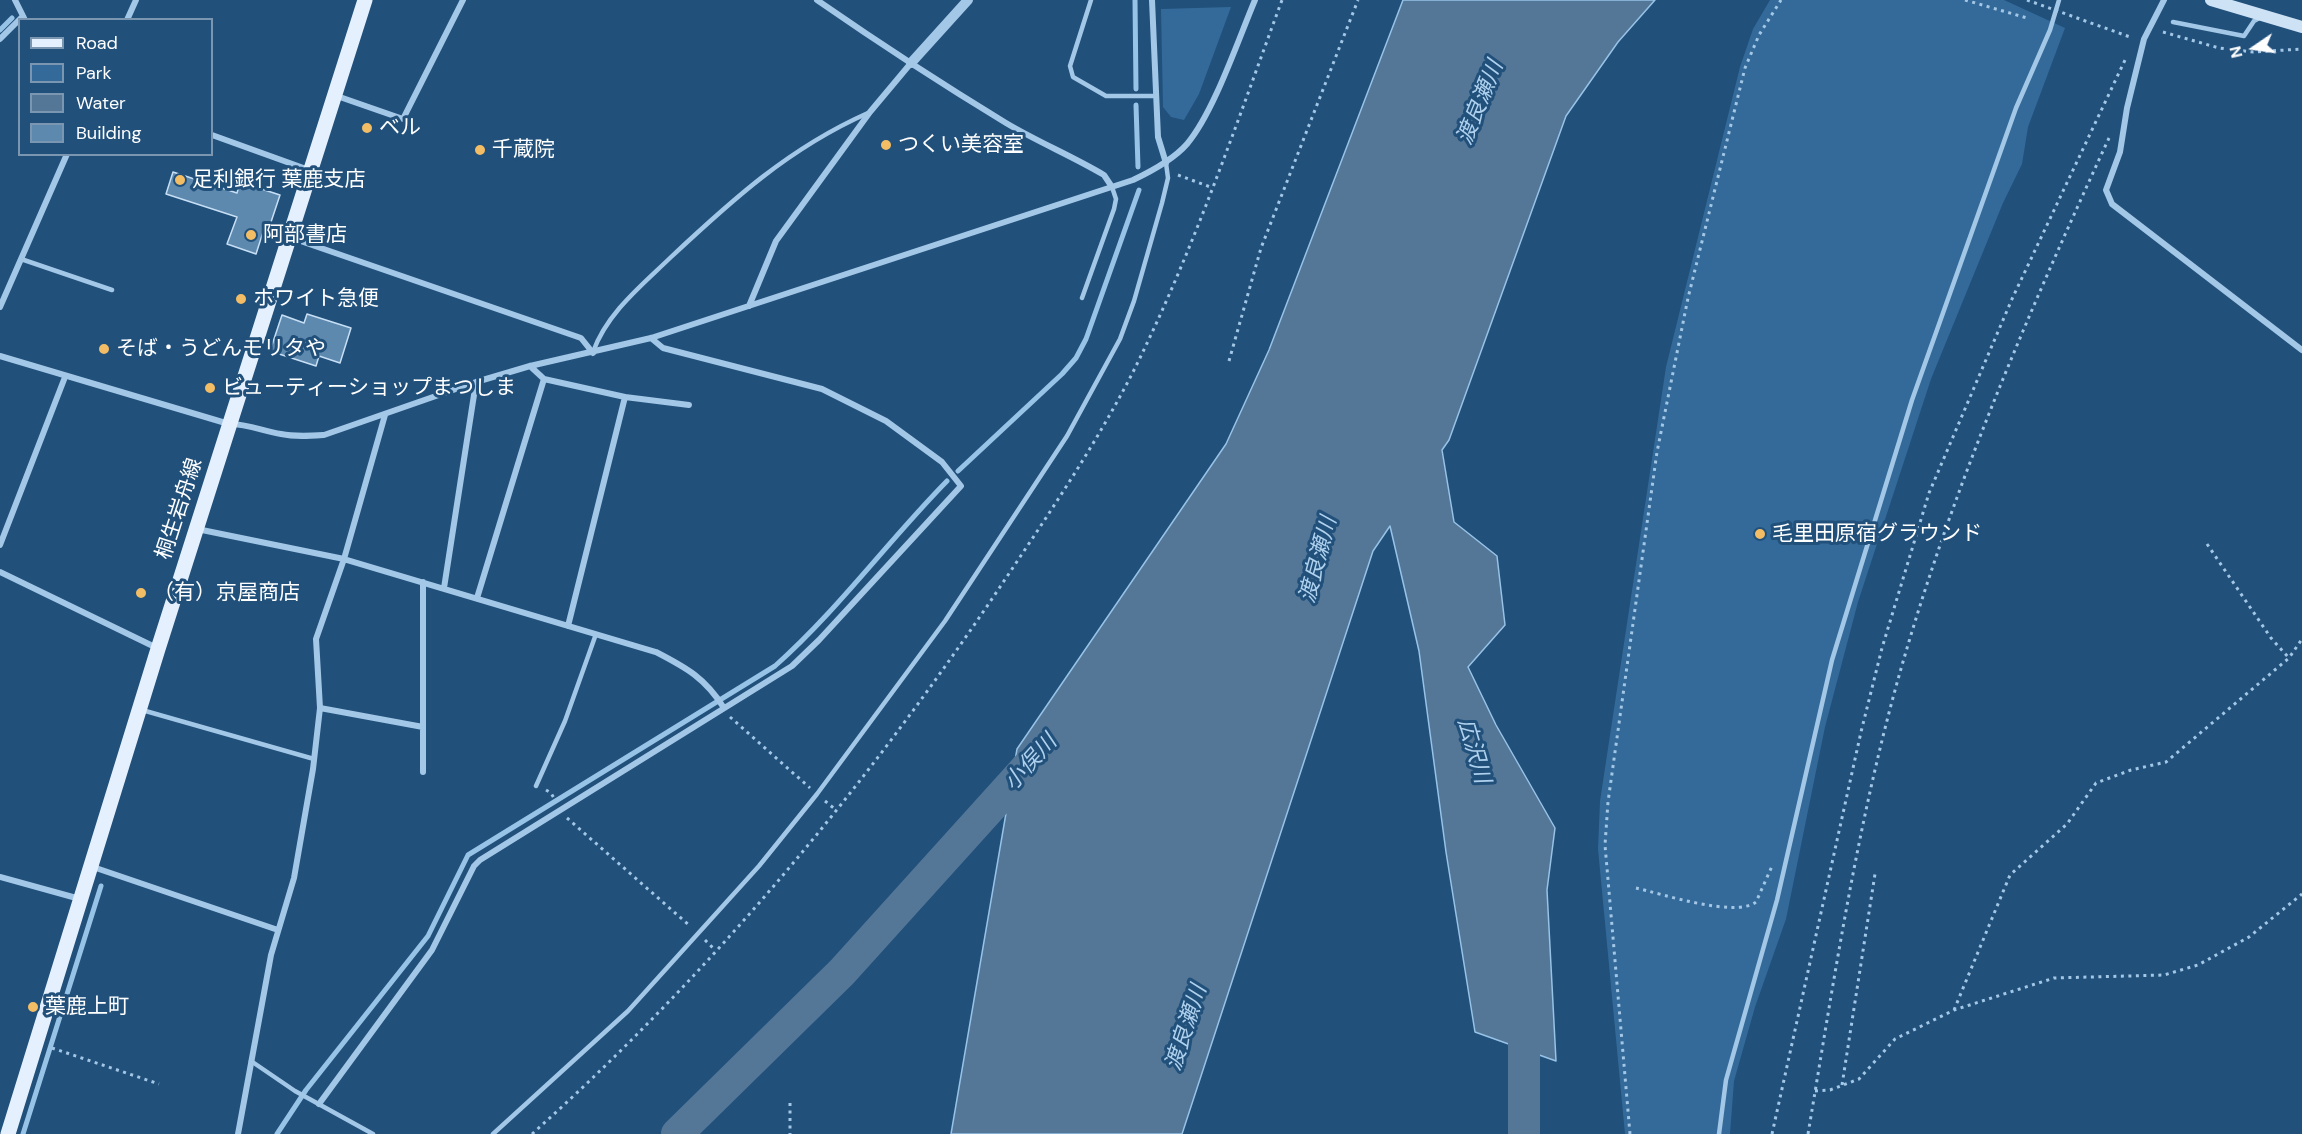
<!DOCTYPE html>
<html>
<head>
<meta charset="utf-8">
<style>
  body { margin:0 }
  #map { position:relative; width:2302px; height:1134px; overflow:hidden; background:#21507b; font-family:"DM Sans",sans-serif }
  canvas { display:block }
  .legend { position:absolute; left:18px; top:18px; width:195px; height:138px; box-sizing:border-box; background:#21507b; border:2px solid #7a96b0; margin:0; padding:8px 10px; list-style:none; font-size:18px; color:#fff }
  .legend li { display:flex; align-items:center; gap:12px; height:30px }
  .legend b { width:30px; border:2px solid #7a96b0 }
  .north { position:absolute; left:2224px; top:18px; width:60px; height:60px; -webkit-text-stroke:4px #21507b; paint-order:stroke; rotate:257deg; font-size:16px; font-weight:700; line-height:24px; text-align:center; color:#fff }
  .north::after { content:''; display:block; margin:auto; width:21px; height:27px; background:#fff; clip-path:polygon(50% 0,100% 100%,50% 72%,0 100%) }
</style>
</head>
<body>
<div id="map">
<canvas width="2302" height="1134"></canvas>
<ul class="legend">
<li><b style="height:8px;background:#e4f0fd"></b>Road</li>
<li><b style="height:16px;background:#346a99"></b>Park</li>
<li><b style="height:16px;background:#547797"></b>Water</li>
<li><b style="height:16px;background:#5e89af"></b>Building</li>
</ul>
<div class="north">N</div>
</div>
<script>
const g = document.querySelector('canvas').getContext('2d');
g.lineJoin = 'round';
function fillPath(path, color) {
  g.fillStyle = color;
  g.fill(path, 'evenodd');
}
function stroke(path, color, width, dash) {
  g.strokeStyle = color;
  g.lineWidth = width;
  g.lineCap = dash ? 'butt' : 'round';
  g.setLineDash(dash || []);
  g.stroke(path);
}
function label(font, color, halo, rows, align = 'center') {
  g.font = font + ' "DM Sans","Noto Sans JP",sans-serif';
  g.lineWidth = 6;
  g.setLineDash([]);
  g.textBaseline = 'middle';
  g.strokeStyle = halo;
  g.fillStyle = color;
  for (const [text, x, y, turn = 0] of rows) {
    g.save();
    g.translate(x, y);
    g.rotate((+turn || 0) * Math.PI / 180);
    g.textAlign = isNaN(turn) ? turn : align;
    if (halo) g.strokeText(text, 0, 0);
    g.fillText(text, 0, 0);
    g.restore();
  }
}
fillPath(new Path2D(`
  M1770,0H2004L2065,28L2028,127L2022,164L2003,203L1931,379L1858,602L1825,727L1786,919L1755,1007L1734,1081L1730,1134H1625L1598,849L1600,801L1666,367L1740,67L1753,29Z
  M1231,7L1199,94L1184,120L1171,117L1163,107L1161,9Z`), '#346a99');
const water = new Path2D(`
  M1403,0H1655L1618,42L1566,116L1449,440L1442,450L1454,522L1497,556L1505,625L1468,667L1496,725L1555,828L1547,890L1556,1061L1475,1032L1446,852L1419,651L1390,526L1373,551L1182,1134H951L1017,749L1226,444L1269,350Z`);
fillPath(water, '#547797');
stroke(water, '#97c3e7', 1.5);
stroke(new Path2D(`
  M1135,0L1136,89
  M0,30L12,18
  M1136,105L1138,167
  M958,471L1062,374L1076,358L1086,339L1139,190
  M23,1134L101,886
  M277,1134L306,1090L428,936L468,855L775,666C838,610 888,541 947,481`), '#97c3e7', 5);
stroke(new Path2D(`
  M677,1134L842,972L1038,755
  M1524,1134V1009`), '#547797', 32);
const building = new Path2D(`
  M173,172L237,193L240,182L280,195L269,228L265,226L256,254L227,244L237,217L166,194Z
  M307,314L351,328L340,363L319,356L316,366L270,351L282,315L304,323Z`);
fillPath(building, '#5e89af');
stroke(building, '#c7dff5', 1.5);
stroke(new Path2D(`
  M1965,0L2027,18
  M2163,32L2219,48L2253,52L2302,49
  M1178,175L1213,188
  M1229,361L1261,248L1358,0
  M2207,544L2271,638L2288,657
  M730,717L810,788
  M546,790L551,793L555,800
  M825,801L836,810
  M567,818L690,926
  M1636,888C1662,894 1735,918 1756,902L1773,864
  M705,940L715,950
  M1954,1010L2010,875L2067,824L2096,783L2131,770L2166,762L2289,658L2302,639
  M52,1048L159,1084
  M1842,1085L1875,874
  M1815,1091L1830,1090L1859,1079L1895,1039L1954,1010L2054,978L2164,975L2198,965L2249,937L2302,894
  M790,1103V1134
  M532,1134C712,973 868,784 1002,584C1048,515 1095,446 1133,372C1193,252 1236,125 1282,0
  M1630,1134L1605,845L1608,802L1657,452L1688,298L1745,68L1759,35L1781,0
  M1772,1134L1861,732L1882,648L1929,493L2012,299L2126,58
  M1808,1134C1835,974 1859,811 1905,655C1957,477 2031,307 2109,138`), '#a3c7e6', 3, [3, 4.5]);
stroke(new Path2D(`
  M1091,0L1070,66L1073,77L1106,96H1156
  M2173,22L2244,36L2254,21L2261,17
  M21,259L112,290
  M1082,298L1114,209L1116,199L1112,187
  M593,352C607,313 641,286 670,258C732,200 789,148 868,113
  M142,710L314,759
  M536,786L565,721L596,634
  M251,1061L295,1091L373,1134
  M493,1134L628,1011L759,866L817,794L945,621L1067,436L1120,339L1134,301L1162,203L1168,178L1166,163
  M1719,1134L1726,1080L1777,900L1832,660L1912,400L2016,108L2050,30L2059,0`), '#a3c7e6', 4.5);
stroke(new Path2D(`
  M15,0L25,20
  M817,0C879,43 942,84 1006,123C1038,142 1072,156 1104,175L1112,187
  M1152,0L1158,137L1166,163
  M2164,0L2144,39L2127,108L2120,152L2106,190L2112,204L2302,350
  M127,20L136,0
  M0,39L22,17
  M334,95L403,119L463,0
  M212,135L309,170
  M289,237L581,338L593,353
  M749,306L776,241L870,112L911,63
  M0,307L67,154
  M0,356L229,424C248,424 263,431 281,434C295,437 309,436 324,435L476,382L530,366L651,338L1133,180C1152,171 1173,160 1187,144C1214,112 1238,40 1255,0
  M530,366L544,379L625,397L689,405
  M197,529L344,559L656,652C687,668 705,678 724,708
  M0,545L65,377
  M0,572L157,648
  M444,588L476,382
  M477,598L544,379
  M568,626L625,397
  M320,708L423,727
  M423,772V582
  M90,866L278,930
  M0,877L80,899
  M319,1104L432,950L474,866L480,860L792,666L819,640L961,486L942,462L886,421L822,389L663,348L651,338
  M238,1134L271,955L294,878L313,769L320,708L316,639L344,559L385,415`), '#a3c7e6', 6);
stroke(new Path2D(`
  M911,63L968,0`), '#a3c7e6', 10);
stroke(new Path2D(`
  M2211,0L2302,27`), '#cde2f5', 12);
stroke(new Path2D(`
  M8,1134L158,649L365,0`), '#e4f0fd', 15);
stroke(new Path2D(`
  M2027,0L2130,37`), '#a3c7e6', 3, [3, 4.5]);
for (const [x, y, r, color] of [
  [367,128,6,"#f2bd65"],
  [886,145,6,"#f2bd65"],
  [480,150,6,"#f2bd65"],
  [180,180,6,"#f2bd65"],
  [251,235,6,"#f2bd65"],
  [241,299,6,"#f2bd65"],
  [104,349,6,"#f2bd65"],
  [210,388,6,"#f2bd65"],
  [1760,534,6,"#f2bd65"],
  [141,593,6,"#f2bd65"],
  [33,1007,6,"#f2bd65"]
]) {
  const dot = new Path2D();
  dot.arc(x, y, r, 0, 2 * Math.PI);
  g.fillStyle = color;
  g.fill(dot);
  stroke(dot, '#21507b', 2);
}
label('21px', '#fff', '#21507b', [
  ["ベル",379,128],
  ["つくい美容室",898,145],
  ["千蔵院",492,150],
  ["足利銀行 葉鹿支店",192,180],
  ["阿部書店",263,235],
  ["ホワイト急便",253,299],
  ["そば・うどんモリタや",116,349],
  ["ビューティーショップまつしま",222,388],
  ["毛里田原宿グラウンド",1772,534],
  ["（有）京屋商店",153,593],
  ["葉鹿上町",45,1007]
], 'left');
label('21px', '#fff', '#21507b', [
  ["桐生岩舟線",180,509,-72]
]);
label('italic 22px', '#afd1ee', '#21507b', [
  ["渡良瀬川",1481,103,-68],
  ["渡良瀬川",1319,560,-75],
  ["広沢川",1473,751,74],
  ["小俣川",1031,763,-48],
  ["渡良瀬川",1187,1028,-72]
]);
</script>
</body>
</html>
